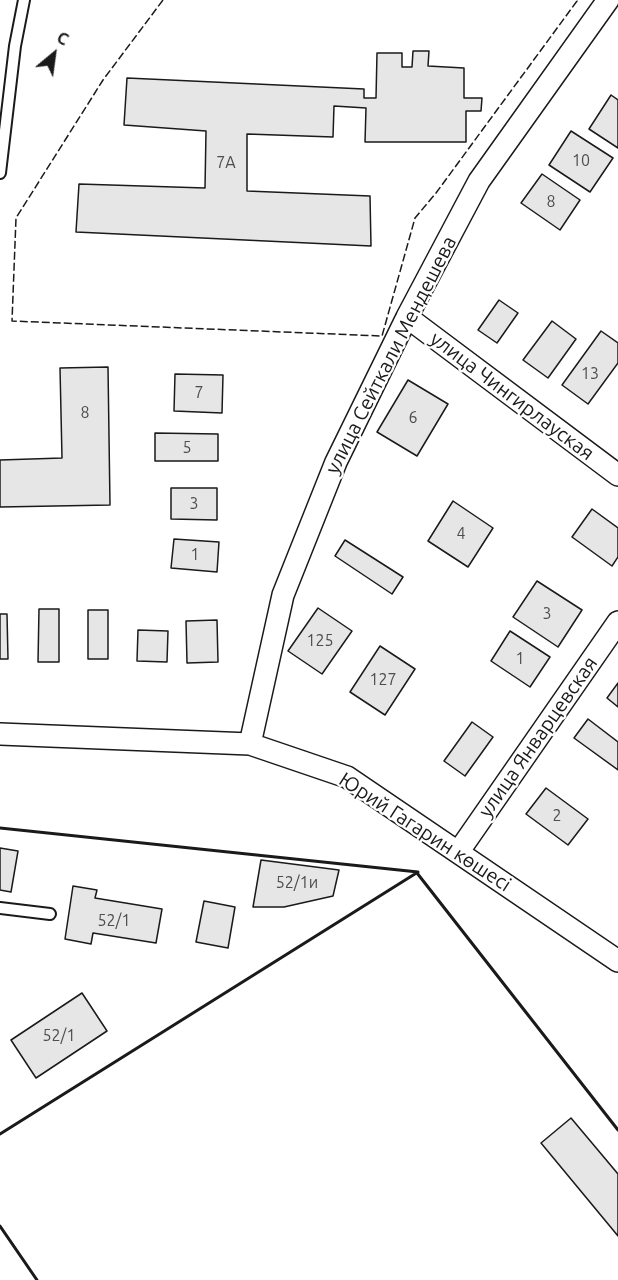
<!DOCTYPE html>
<html>
<head>
<meta charset="utf-8">
<style>
  body { margin:0 }
  #map { position:relative; width:618px; height:1280px; overflow:hidden; background:#fff; font-family:Ubuntu,sans-serif }
  canvas { display:block }
  .north { position:absolute; left:24px; top:24px; width:60px; height:60px; -webkit-text-stroke:4px #fff; paint-order:stroke; rotate:29deg; font-size:16px; font-weight:700; line-height:24px; text-align:center; color:#1a1a1a }
  .north::after { content:''; display:block; margin:auto; width:21px; height:27px; background:#1a1a1a; clip-path:polygon(50% 0,100% 100%,50% 72%,0 100%) }
</style>
</head>
<body>
<div id="map">
<canvas width="618" height="1280"></canvas>
<div class="north">С</div>
</div>
<script>
const g = document.querySelector('canvas').getContext('2d');
g.lineJoin = 'round';
function fillPath(path, color) {
  g.fillStyle = color;
  g.fill(path, 'evenodd');
}
function stroke(path, color, width, dash) {
  g.strokeStyle = color;
  g.lineWidth = width;
  g.lineCap = dash ? 'butt' : 'round';
  g.setLineDash(dash || []);
  g.stroke(path);
}
function label(font, color, halo, rows, align = 'center') {
  g.font = font + ' Ubuntu,sans-serif';
  g.lineWidth = 4.5;
  g.setLineDash([]);
  g.textBaseline = 'middle';
  g.strokeStyle = halo;
  g.fillStyle = color;
  for (const [text, x, y, turn = 0] of rows) {
    g.save();
    g.translate(x, y);
    g.rotate((+turn || 0) * Math.PI / 180);
    g.textAlign = isNaN(turn) ? turn : align;
    if (halo) g.strokeText(text, 0, 0);
    g.fillText(text, 0, 0);
    g.restore();
  }
}
const building = new Path2D(`
  M413,51H429L428,66L464,68V98H482L481,111H466V142H365L366,108L334,106L333,137L247,134V191L370,196L371,246L76,232L79,184L205,188L206,131L124,125L127,78L364,89V98H376L377,53H402V67H412Z
  M611,95L618,100V148L589,129Z
  M571,131L613,158L590,192L549,165Z
  M542,174L580,200L560,230L521,203Z
  M499,300L518,313L497,343L478,330Z
  M552,321L576,339L548,378L523,360Z
  M601,331L618,343V363L588,404L562,385Z
  M108,367L110,505L0,507V460L62,458L60,368Z
  M175,374L223,375L222,413L174,411Z
  M408,380L448,404L417,456L377,432Z
  M155,433L218,434V461H155Z
  M171,488H217V520L171,519Z
  M453,501L493,528L468,567L428,541Z
  M592,509L618,528V557L612,566L572,537Z
  M174,539L219,542L217,572L171,568Z
  M345,540L403,577L392,594L335,556Z
  M537,581L582,610L558,647L513,617Z
  M318,608L352,631L322,674L288,651Z
  M39,609H59V662H38Z
  M88,610H108V659H88Z
  M0,614H7L8,659H0Z
  M217,620L218,662L187,663L186,621Z
  M138,630L168,631L167,662L137,661Z
  M510,631L550,657L530,687L491,661Z
  M380,646L415,669L385,715L350,692Z
  M618,683V707L607,698Z
  M588,719L618,742V770L574,738Z
  M472,722L493,737L465,776L444,761Z
  M546,788L588,819L568,845L526,814Z
  M0,848L18,851L11,892L0,890Z
  M261,860L339,870L333,896L284,907H253Z
  M73,886L97,890L95,898L162,909L156,943L93,933L91,944L65,939Z
  M204,901L235,907L228,948L196,942Z
  M82,993L107,1031L36,1078L11,1040Z
  M571,1118L618,1174V1236L541,1143Z`);
fillPath(building, '#e6e6e6');
stroke(building, '#1a1a1a', 1.5);
const lane = new Path2D(`
  M0,173L15,46L24,0
  M0,908L50,914`);
const street = new Path2D(`
  M407,317L618,475
  M0,734L250,744L347,777L618,961
  M250,744L283,595L336,462L407,317L479,181L608,0
  M459,851L618,622`);
stroke(lane, '#1a1a1a', 14);
stroke(street, '#1a1a1a', 24);
stroke(lane, '#fff', 10);
stroke(street, '#fff', 21);
stroke(new Path2D(`
  M163,0L103,80L16,218L12,321L382,336L415,218L436,193L577,1L575,0`), '#1a1a1a', 1.5, [8, 3]);
stroke(new Path2D(`
  M0,828L418,872L0,1134
  M417,873L618,1130
  M0,1226L37,1280`), '#1a1a1a', 3);
label('16px', '#4d4d4d', null, [
  ["10",581,161],
  ["7А",226,163],
  ["8",551,202],
  ["13",590,374],
  ["7",199,393],
  ["8",85,413],
  ["6",413,418],
  ["5",187,448],
  ["3",194,504],
  ["4",461,534],
  ["1",195,555],
  ["3",547,614],
  ["125",320,641],
  ["1",520,659],
  ["127",383,680],
  ["2",557,816],
  ["52/1и",297,883],
  ["52/1",114,921],
  ["52/1",59,1036]
]);
label('20px', '#1a1a1a', '#fff', [
  ["улица Сейткали Мендешева",391,355,-63],
  ["улица Чингирлауская",512,396,37],
  ["улица Январцевская",538,737,-55],
  ["Юрий Гагарин көшесі",425,832,33]
]);
</script>
</body>
</html>
